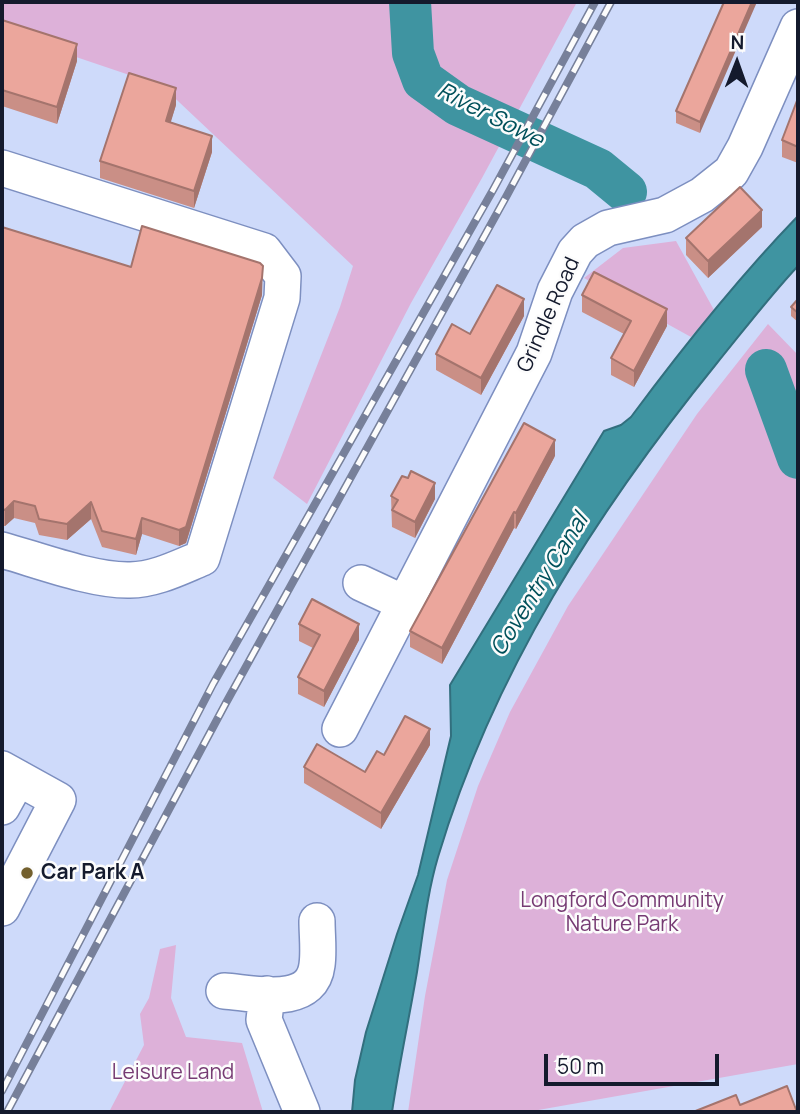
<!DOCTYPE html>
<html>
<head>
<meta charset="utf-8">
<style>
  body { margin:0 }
  #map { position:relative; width:800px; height:1114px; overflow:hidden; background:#cedafa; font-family:Manrope,sans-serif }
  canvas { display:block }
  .frame { position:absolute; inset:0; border:4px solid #141a2d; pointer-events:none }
  .north { position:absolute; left:702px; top:28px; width:70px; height:70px; -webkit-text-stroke:5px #fcfcfc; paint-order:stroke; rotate:1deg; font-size:19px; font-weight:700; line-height:28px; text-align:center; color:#141a2d }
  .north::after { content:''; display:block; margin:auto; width:24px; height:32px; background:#141a2d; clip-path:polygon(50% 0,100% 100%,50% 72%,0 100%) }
  .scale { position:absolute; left:544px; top:1054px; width:175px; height:32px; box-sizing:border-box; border:4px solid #141a2d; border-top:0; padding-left:9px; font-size:21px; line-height:24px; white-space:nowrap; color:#141a2d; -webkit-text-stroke:5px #fcfcfc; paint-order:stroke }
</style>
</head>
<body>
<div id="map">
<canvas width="800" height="1114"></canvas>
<div class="frame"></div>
<div class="north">N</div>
<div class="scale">50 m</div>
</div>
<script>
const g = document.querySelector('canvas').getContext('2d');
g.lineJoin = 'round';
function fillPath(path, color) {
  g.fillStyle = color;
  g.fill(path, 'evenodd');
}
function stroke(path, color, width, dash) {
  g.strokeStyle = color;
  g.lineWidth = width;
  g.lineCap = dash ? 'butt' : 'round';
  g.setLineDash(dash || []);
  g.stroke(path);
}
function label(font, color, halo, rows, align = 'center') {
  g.font = font + ' Manrope,sans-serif';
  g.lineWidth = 5;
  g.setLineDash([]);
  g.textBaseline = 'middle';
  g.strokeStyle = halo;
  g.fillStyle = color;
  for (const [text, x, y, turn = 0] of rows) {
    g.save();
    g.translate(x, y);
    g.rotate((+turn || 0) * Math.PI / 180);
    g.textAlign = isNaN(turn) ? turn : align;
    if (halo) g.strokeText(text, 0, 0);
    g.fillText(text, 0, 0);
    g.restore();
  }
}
fillPath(new Path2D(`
  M2,2H577L482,178L411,303L307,504L273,478L340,307L353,266L162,86L2,32Z
  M676,241L714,310L691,337L584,278L623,248Z
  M768,324L798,355V1064L527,1112H408L425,996L447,880L478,786L510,712L568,606L697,414Z
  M176,945L171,998L186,1037L242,1043L263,1112H109L144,1045L140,1014L149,998L160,949Z`), '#ddb1d9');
const water = new Path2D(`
  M798,216V266C769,297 744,330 717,363C597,511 493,673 438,857C427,894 423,934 417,972C409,1019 399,1065 392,1112H352L355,1080L366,1032L397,934L418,875L451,736L450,685L604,431L621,425L631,417C683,347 737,279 798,216Z`);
fillPath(water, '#3f94a1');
stroke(water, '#326f7e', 2);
stroke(new Path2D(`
  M410,2L413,53L423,80L458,105L598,169L626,192
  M766,370L798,458`), '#3f94a1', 42);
const minor = new Path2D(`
  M2,168L264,251L283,276L282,298L202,558C180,567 155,580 130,580C93,581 38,560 2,550
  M361,583L404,603
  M340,729L534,353L555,291L575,252L585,241L608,228L665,215L702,195L731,172L745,147L798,27
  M2,769L58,800L2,908
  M2,807L18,778
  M224,991C254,993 312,1008 317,965C319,951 317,935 317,921
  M267,994L264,1020L302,1112`);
stroke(minor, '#7d8fc0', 38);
stroke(minor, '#fff', 35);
const rail = new Path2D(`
  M2,1091L213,684L493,190L595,2
  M7,1112L227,701L506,197L611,2`);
stroke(rail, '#77809a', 8);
stroke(rail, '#fcfcfc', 5, [16]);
fillPath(new Path2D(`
  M724,2L700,133L676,123V111Z
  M2,20L77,61L57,124L2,106Z
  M798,98V163L782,157V140Z
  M176,105L170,123L212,152L194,208L100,178V161Z
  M2,227L131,267L262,295L186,543L179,546L142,534L136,555L102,547L91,519L67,540L39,535L35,523L14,518L5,526H2Z
  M762,227L708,278L686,255V238Z
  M582,295L667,326L634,387L611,375V358L624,334L582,312Z
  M798,299V322L791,316V307Z
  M524,316L481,395L436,370V354L470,334Z
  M555,456L516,529L514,528L442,664L410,647V631Z
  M391,496L435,499L415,538L392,527Z
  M299,624L359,640L324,707L298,694V677L313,648L299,641Z
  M430,745L381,829L304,783V767L365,772L384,755Z`), '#ca8f86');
fillPath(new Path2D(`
  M752,2H757L700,133V122Z
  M77,44V61L57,124V107Z
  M176,88V105L166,138V121Z
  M212,136V152L194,208V191Z
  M762,210V227L708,278V261Z
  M263,266L262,295L186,543L179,546V530Z
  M524,299V316L481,395V378Z
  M667,309V326L634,387V371Z
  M555,440V456L516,529V513Z
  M435,483V499L415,538V522Z
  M14,501V518L5,526V510Z
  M91,502V519L67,540V524Z
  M514,512V528L442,664V648Z
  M142,518V534L136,555V539Z
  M359,624V640L324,707V691Z
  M430,729V745L381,829V813Z`), '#a4746d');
const building = new Path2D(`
  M724,2H752L700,122L676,111Z
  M2,20L77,44L57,107L2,90Z
  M129,73L176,88L166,121L212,136L194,191L100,161Z
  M798,98V147L782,140Z
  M740,187L762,210L708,261L686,238Z
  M142,226L260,263L263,266L262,278L186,527L179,530L142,518L136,539L102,531L91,502L67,524L39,519L35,506L14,501L5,510L2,509V227L131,267Z
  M594,272L667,309L634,371L611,358L631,321L582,295Z
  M497,285L524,299L481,378L436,354L452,324L470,334Z
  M798,299V313L791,307Z
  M524,423L555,440L516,513L514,512L442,648L410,631Z
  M411,471L435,483L415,522L392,510L398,500L391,496L402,476L408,478Z
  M312,599L359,624L324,691L298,677L320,635L299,624Z
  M405,716L430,729L381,813L304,767L317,744L365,772L377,751L384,755Z
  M787,1086L797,1112H693L736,1095L740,1105Z`);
fillPath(building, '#eba69c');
stroke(building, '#a4746d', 2);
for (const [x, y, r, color] of [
  [27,873,7,"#73602e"]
]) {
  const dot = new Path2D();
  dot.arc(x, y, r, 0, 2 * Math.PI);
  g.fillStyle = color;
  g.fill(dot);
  stroke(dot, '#fcfcfc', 2.5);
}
label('21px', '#141a2d', '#fcfcfc', [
  ["Grindle Road",549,315,-66]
]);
label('bold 21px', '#141a2d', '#fcfcfc', [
  ["Car Park A",41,873]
], 'left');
label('21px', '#763b73', '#fcfcfc', [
  ["Longford Community",622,901],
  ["Nature Park",622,925],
  ["Leisure Land",173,1073]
]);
label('italic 23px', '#00505a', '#fcfcfc', [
  ["River Sowe",490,116,27],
  ["Coventry Canal",540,585,-58]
]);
</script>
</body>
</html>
